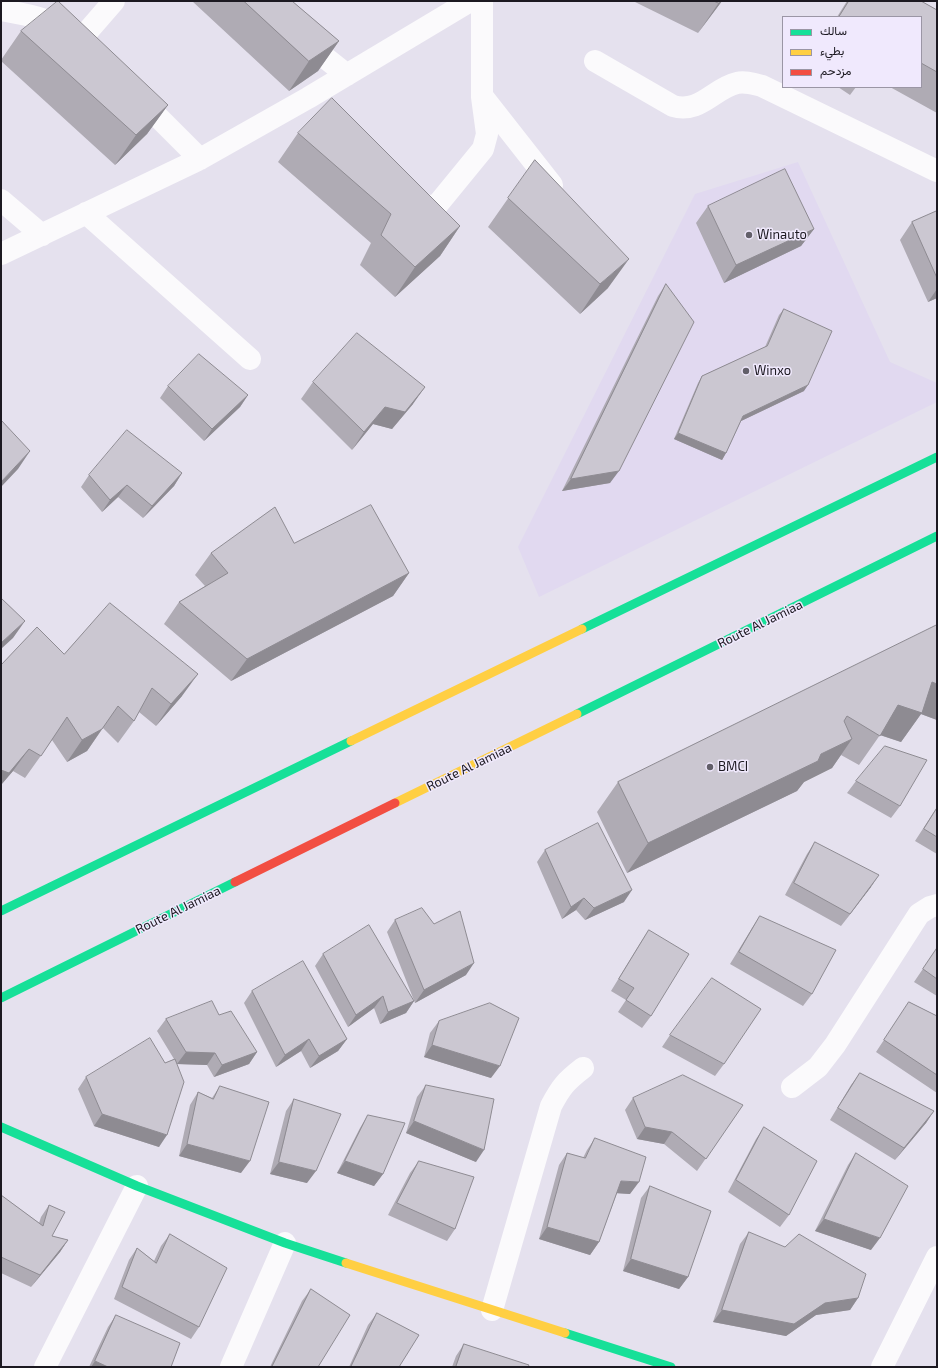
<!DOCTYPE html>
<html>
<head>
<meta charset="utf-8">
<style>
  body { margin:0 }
  #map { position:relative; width:938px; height:1368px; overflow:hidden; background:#e5e1ee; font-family:"Exo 2",Vazirmatn,sans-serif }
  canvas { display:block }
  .frame { position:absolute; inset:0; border:2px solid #1c1921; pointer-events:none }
  .legend { position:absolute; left:782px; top:16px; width:140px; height:72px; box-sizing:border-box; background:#f0e9fd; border:1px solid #9b96a5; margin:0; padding:5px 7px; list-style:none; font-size:12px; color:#1c1921 }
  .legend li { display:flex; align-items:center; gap:8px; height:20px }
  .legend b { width:20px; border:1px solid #9b96a5 }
</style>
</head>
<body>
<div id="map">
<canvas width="938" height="1368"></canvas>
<div class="frame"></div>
<ul class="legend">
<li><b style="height:5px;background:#16e098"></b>سالك</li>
<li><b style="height:5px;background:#ffcf43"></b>بطيء</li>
<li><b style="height:5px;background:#f24e42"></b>مزدحم</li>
</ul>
</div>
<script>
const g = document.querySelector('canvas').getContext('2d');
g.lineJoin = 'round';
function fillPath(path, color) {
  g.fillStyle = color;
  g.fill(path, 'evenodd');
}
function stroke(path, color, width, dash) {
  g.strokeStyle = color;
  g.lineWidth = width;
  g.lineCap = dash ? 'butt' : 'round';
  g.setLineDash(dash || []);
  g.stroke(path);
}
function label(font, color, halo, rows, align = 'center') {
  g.font = font + ' "Exo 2",sans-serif';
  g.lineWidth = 3;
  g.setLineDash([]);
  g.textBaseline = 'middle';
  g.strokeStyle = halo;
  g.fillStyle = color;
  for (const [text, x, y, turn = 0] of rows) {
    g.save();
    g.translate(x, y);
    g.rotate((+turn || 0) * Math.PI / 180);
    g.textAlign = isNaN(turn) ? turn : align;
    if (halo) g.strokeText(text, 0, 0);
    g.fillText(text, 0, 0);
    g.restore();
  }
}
fillPath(new Path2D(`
  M798,162L890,362L937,383V402L539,597L518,547L695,194Z`), '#e1d9f0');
stroke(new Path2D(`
  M1,10C23,14 45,17 64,29
  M81,39L114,1
  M304,41L347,75
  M595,61L673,106C700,114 714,88 737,83C745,81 754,84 762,86L937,171
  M138,97L200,159
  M483,97L552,185
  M413,196L428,207L438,204L483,149L487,134L482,97V1
  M1,200L42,235
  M86,213L250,359
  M1,254L200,159L308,98L470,1
  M792,1087L818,1067L835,1045L919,914L930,907L937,905
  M492,1310L551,1106C561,1087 566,1081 583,1068
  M45,1367L137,1186
  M231,1367L285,1243
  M882,1367L937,1257`), '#fbfafc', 22);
stroke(new Path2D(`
  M582,629L937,457
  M577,714L937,536
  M1,911L351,741
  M1,998L235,882
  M1,1127L137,1186L285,1243L346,1263
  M565,1333L671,1367`), '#16e098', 9);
stroke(new Path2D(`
  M351,741L582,629
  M395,803L577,714
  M346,1263L565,1333`), '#ffcf43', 9);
stroke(new Path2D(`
  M235,882L395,803`), '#f24e42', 9);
fillPath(new Path2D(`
  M192,1H292L339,41L318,71L289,91Z
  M633,1H722L698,33Z
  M847,1H921L937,10V113L890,87H921V17H837Z
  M21,31L168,105L147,134L115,165L1,61V60Z
  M838,87H856L850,95Z
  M298,133L460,226L440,256L395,297L360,265L371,243L278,162Z
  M535,160L608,288L580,314L488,227Z
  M708,206L814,229L801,246L724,283L696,223Z
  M937,211V298L928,302L900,240L912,222Z
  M666,284L610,483L562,491L658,296Z
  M784,309L804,391L741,421L726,453L722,460L674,439L698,383L702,376L765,347L779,315Z
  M313,382L413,404L392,429L373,424L352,450L301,399Z
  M168,386L248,395L240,407L204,441L160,398Z
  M182,473L174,486L143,518L118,497L102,512L81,487L89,475Z
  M294,543L409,573L393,596L231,681L164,624L179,602L205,586L195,575L211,553Z
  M937,625V720L921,714L901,742L880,735L859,765L841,755L832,768L804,782L797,791L627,873L597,812L618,782Z
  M64,654L182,696L156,726L139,712L134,721L118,743L103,728L87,751L67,762L52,740L25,778L13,771L1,785V665Z
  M856,781L900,806L891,818L847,793Z
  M937,807V854L915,841Z
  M815,842L871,887L841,926L785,895L807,854Z
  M545,850L624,902L585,920L576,910L562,919L537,862Z
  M760,916L812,994L803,1006L730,964L752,928Z
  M395,920L466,975L415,1003L387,932Z
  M649,930L651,1016L642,1028L618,1012L626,1000L611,991L641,942Z
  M937,948V996L914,982Z
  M323,954L414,1001L406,1013L380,1024L374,1008L348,1027L315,966Z
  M252,991L347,1039L338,1051L310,1068L301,1051L276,1067L244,1003Z
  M909,1002L937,1016V1093L876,1052Z
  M219,1015L257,1052L249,1064L214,1077L207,1065L177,1064L159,1147L94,1126L78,1089L86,1077L165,1063L174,1059L157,1031L166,1019Z
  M439,1021L491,1078L424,1057L430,1033Z
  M670,1035L724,1064L715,1076L662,1047Z
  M860,1073L934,1111L926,1123L895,1160L830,1120L851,1085Z
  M426,1085L476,1162L406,1133L417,1097Z
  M220,1086L241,1173L179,1156L190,1105L198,1092L212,1098Z
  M633,1098L743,1105L697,1171L664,1144L637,1139L625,1110Z
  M294,1099L307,1183L270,1174L286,1111Z
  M368,1115L383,1174L374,1186L337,1173L360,1128Z
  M764,1127L789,1215L780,1227L728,1192L756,1139Z
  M595,1138L630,1194L617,1193L599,1242L590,1255L539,1239L559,1165L567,1153L583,1158L587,1150Z
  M856,1153L871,1250L815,1231L848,1165Z
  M419,1161L455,1229L447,1241L388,1215L410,1173Z
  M650,1186L688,1277L679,1289L623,1271L641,1198Z
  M1,1195L39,1223L41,1217L49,1205L52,1236L68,1240L60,1252L31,1287L1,1273Z
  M749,1232L858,1298L850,1310L816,1315L786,1336L713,1322L740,1244Z
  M170,1234L199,1327L191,1339L114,1299L129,1260L137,1248L154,1261L161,1246Z
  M311,1289L318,1367H270L302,1301Z
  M377,1313L399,1367H349L368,1325Z
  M116,1315L171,1367H89L108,1327Z
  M464,1344L528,1367H452L456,1356Z`), '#afabb4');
fillPath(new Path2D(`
  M720,1H722L698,33Z
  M339,41L318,71L289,91L309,61Z
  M168,105L147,134L115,165L136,135Z
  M460,226L440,256L395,297L415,267Z
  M814,229L801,246L724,283L736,265Z
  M629,259L608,288L580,314L600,284Z
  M937,289V298L928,302Z
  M808,385L804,391L739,422L743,416Z
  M425,387L413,404L392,429L373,424L352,450L364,432L385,407Z
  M248,395L240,407L204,441L212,429Z
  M678,433L726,453L722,460L674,439Z
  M30,451L18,469L1,487V482Z
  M619,471L610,483L562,491L571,479Z
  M182,473L174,486L143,518L152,506Z
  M127,485L118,497L102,512L110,500Z
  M409,573L393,596L231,681L247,659Z
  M25,621L13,638L1,649V643Z
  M198,674L182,696L156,726L171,704Z
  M932,682L937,684V720L921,714L901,742L877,734L898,705Z
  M102,729L87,751L67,762L82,740Z
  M852,739L832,768L804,782L797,791L627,873L648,843L821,754Z
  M29,749L13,771L1,785V770Z
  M879,875L871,887L841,926L850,914Z
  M632,890L624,902L585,920L594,908Z
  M584,898L576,910L562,919L571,907Z
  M474,963L466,975L415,1003L424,990Z
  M383,996L374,1008L348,1027L356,1015Z
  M414,1001L406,1013L380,1024L388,1012Z
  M309,1039L301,1051L276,1067L285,1055Z
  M347,1039L338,1051L310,1068L319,1056Z
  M432,1045L500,1066L491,1078L424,1057Z
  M186,1052L215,1053L207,1065L177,1064Z
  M257,1052L249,1064L214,1077L222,1065Z
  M934,1111L926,1123L895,1160L904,1148Z
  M102,1114L167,1135L159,1147L94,1126Z
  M414,1121L484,1150L476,1162L406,1133Z
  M645,1127L672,1132L664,1144L637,1139Z
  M187,1144L250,1161L241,1173L179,1156Z
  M345,1161L383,1174L374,1186L337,1173Z
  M279,1162L316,1171L307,1183L270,1174Z
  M621,1181L639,1182L630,1194L613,1193Z
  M824,1219L880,1238L871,1250L815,1231Z
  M547,1227L599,1242L590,1255L539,1239Z
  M68,1240L60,1252L31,1287L40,1275Z
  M631,1259L688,1277L679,1289L623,1271Z
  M858,1298L850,1310L816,1315L786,1336L713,1322L722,1310L825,1303Z
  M95,1361L108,1367H91Z`), '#8e8b92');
const building = new Path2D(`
  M58,1L168,105L136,135L21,31Z
  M244,1H292L339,41L309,61Z
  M714,1H720L719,3Z
  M849,1H921L937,10V72L921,63V17H839Z
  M332,98L460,226L415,267L381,235L391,214L298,133Z
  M535,160L629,259L600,284L508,198Z
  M785,169L814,229L736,265L708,206Z
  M937,211V278L912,222Z
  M666,284L694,322L619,471L571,479Z
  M784,309L832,331L808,385L743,416L726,453L678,433L702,376L767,346Z
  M357,333L425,387L405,412L385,407L364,432L313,382Z
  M199,354L248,395L212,429L168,386Z
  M1,420L30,451L1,482Z
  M127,430L182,473L152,506L127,485L110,500L89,475Z
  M371,505L409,573L247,659L179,602L228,573L211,553L275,507L294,543Z
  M1,598L25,621L1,643Z
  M110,603L198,674L171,704L152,688L134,721L118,706L102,729L82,740L67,717L41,756L29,749L9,773L1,770V665L37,627L64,654Z
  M937,625V684L932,682L922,713L898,705L880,736L847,716L844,721L852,739L821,754L818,761L648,843L618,782Z
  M885,746L927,760L900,806L856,781Z
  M937,808V837L924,829Z
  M598,823L632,890L594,908L584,898L571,907L545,850Z
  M815,842L879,875L850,914L794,883Z
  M422,908L434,924L460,911L474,963L424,990L395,920Z
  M760,916L836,950L812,994L739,952Z
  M369,925L414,1001L388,1012L383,996L356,1015L323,954Z
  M649,930L689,954L651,1016L626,1000L634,988L619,979Z
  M937,948V979L923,969Z
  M303,961L347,1039L319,1056L309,1039L285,1055L252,991Z
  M712,978L761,1009L724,1064L670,1035Z
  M212,1001L219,1015L231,1011L257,1052L222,1065L215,1053L186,1052L166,1019Z
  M909,1002L937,1016V1075L884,1040Z
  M490,1003L519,1018L500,1066L432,1045L439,1021Z
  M150,1038L165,1063L175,1059L184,1082L167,1135L102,1114L86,1077Z
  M860,1073L934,1111L904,1148L838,1108Z
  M683,1075L743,1105L706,1159L672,1132L645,1127L633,1098Z
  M426,1085L494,1099L484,1150L414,1121Z
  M220,1086L269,1102L250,1161L187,1144L198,1092L213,1099Z
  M294,1099L341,1114L316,1171L279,1162Z
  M368,1115L405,1123L383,1174L345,1161Z
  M764,1127L817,1161L789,1215L736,1180Z
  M595,1138L646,1157L639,1182L621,1181L599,1242L547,1227L567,1153L585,1158Z
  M856,1153L908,1186L880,1238L824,1219Z
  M419,1161L474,1177L455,1229L397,1203Z
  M650,1186L711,1211L688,1277L631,1259Z
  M1,1195L43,1226L49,1205L65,1212L52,1236L68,1240L40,1275L1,1257Z
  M749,1232L785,1247L799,1234L866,1274L858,1298L825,1303L794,1324L722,1310Z
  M170,1234L227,1268L199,1327L122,1287L137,1248L156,1263Z
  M311,1289L350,1315L318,1367H272Z
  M377,1313L419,1335L399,1367H351Z
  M116,1315L180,1343L171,1367H108L95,1361Z
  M464,1344L529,1365L528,1367H456Z`);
fillPath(building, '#cbc7d1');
stroke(building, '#8e8b92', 1);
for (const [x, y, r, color] of [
  [749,235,4,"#625f69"],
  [746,371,4,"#625f69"],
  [710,767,4,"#625f69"]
]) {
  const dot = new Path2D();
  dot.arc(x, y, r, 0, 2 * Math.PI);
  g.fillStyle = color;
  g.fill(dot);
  stroke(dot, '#f0e9fd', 1.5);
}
label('13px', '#1c1921', '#f0e9fd', [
  ["Winauto",757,235],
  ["Winxo",754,371],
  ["BMCI",718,767]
], 'left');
label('13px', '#1c1921', '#f0e9fd', [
  ["Route Al Jamiaa",760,624,-26],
  ["Route Al Jamiaa",469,767,-26],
  ["Route Al Jamiaa",178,910,-26]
]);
</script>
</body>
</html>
